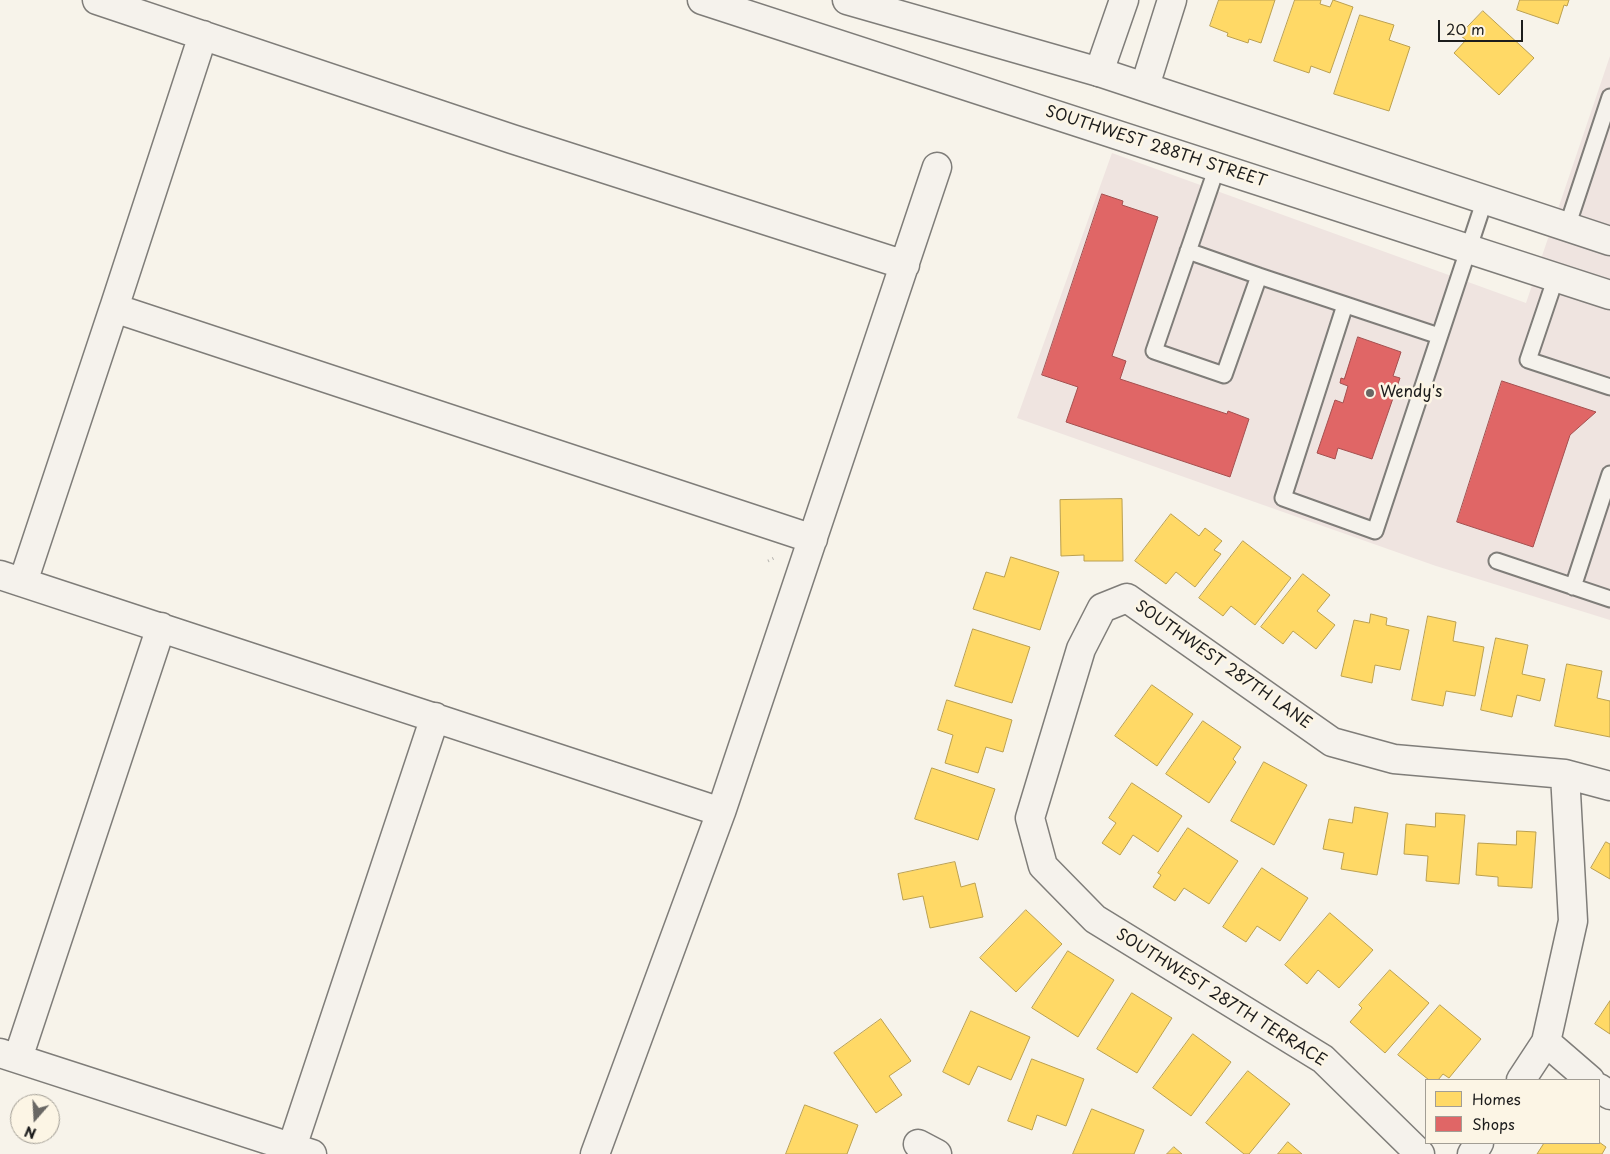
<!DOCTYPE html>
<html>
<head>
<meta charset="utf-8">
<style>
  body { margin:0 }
  #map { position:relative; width:1610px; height:1154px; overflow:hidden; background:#f7f3ea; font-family:"Playpen Sans",sans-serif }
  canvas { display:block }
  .legend { position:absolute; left:1425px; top:1079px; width:175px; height:65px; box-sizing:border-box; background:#fcf5e5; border:1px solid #a29e95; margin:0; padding:6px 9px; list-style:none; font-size:15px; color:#1c1c1c }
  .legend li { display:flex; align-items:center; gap:10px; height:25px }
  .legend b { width:25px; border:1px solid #a29e95 }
  .north { position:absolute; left:10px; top:1094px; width:50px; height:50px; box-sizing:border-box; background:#fcf5e5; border:1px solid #a29e95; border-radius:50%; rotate:199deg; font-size:14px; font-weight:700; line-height:20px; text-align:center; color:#1c1c1c }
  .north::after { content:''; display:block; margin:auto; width:18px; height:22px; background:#696764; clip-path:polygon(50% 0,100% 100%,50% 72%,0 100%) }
  .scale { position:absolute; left:1438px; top:20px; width:85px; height:22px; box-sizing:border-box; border:2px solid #1c1c1c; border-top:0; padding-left:6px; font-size:15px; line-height:18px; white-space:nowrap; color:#1c1c1c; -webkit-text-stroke:4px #fcf5e5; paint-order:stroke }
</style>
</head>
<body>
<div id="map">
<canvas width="1610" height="1154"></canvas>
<ul class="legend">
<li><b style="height:14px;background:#ffd966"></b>Homes</li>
<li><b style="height:14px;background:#e06666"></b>Shops</li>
</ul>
<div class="north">N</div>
<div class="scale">20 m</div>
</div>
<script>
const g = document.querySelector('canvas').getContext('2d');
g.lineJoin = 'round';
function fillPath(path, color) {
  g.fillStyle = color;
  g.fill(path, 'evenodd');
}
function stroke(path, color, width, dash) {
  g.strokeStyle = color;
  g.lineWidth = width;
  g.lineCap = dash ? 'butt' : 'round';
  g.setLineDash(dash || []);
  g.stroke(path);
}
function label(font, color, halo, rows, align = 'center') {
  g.font = font + ' "Playpen Sans",sans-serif';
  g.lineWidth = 5;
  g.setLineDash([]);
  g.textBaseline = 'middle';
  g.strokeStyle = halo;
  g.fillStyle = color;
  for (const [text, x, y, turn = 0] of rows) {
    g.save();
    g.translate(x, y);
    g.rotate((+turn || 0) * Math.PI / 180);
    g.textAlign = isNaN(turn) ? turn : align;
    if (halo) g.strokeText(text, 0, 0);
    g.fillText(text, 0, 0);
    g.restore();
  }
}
fillPath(new Path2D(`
  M1610,56V620L1436,566L1017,418L1112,153L1526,303Z`), '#efe4e0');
const homes = new Path2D(`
  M1219,0H1275L1261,43L1249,39L1248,43L1227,36L1228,33L1210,26Z
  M1295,0H1321L1320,4L1330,7L1333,0L1353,7L1330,73L1311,66L1309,73L1274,61Z
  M1520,0H1569L1567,6L1564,5L1558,24L1517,10Z
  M1483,11L1534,58L1499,95L1454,53L1466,40L1460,35Z
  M1360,15L1394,25L1389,40L1410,47L1389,111L1334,94Z
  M1122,499L1123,561H1084V555L1061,556L1060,500Z
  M1171,514L1199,536L1205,528L1222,541L1214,550L1221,554L1195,587L1176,572L1166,584L1135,561Z
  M1243,541L1291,578L1255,625L1231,606L1223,616L1199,598Z
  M1011,557L1059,572L1040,630L973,609L986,572L1004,577Z
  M1303,574L1330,595L1317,611L1335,625L1316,649L1293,631L1283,644L1261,627Z
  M1371,614L1387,618L1386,625L1409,630L1400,670L1375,665L1372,683L1341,676L1354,620L1369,623Z
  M1428,616L1456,622L1453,641L1484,647L1475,696L1446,691L1443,706L1412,700Z
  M973,629L1030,647L1012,703L955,686Z
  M1496,638L1528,645L1522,674L1545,679L1540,701L1517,695L1512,717L1481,710Z
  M1567,664L1602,671L1597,698L1610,701V737L1555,726Z
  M1152,685L1193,714L1157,766L1115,736Z
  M947,700L1012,720L1003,752L986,747L978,773L945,763L953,735L938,730Z
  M1203,721L1241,747L1233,759L1236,762L1209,803L1166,774Z
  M1264,762L1307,785L1274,845L1231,821Z
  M932,768L995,789L978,840L915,819Z
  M1132,783L1182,816L1158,852L1133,835L1120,855L1102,843L1116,823L1109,818Z
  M1355,807L1388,813L1377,875L1341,869L1344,853L1323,849L1329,819L1352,823Z
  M1436,813L1465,815L1459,884L1426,881L1428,856L1404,854L1406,824L1435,827Z
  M1188,828L1238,861L1209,904L1184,888L1175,901L1153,887L1161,875L1158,873Z
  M1517,831L1536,832L1532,888L1498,886V877L1476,875L1478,843L1516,845Z
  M1606,842L1610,844V879L1591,868Z
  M955,862L961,887L975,883L983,917L930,928L923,896L903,900L898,874Z
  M1262,868L1308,898L1280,941L1257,926L1246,942L1223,927Z
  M1026,910L1062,944L1016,992L980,958Z
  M1330,913L1373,950L1339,988L1318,970L1307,984L1285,965Z
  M1068,951L1114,980L1078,1037L1032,1008Z
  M1390,970L1429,1003L1385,1053L1350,1022L1362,1008L1359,1005Z
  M1132,993L1172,1018L1137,1073L1097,1049Z
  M1610,1001V1034L1595,1024Z
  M1440,1005L1481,1039L1449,1078L1443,1074L1438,1080H1429L1398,1055Z
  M971,1011L1030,1037L1011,1080L978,1066L969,1085L943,1072Z
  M881,1019L911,1061L889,1076L902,1095L876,1113L834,1053Z
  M1193,1034L1231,1062L1191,1116L1153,1088Z
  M1032,1059L1084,1079L1066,1126L1037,1115L1032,1130L1008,1121Z
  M1248,1071L1290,1104L1249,1154H1244L1206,1123Z
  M805,1105L858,1125L847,1154H786Z
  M1092,1109L1144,1130L1134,1154H1073Z
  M1288,1142L1302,1154H1278Z
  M1599,1142L1606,1147L1602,1154H1537L1544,1143Z
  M1174,1147L1182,1154H1167Z`);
fillPath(homes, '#ffd966');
stroke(homes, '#bba050', 1);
const shops = new Path2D(`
  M1102,194L1123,201L1122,205L1158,217L1112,356L1126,361L1120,379L1227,414L1228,411L1249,419L1230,477L1066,422L1078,387L1042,375Z
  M1358,337L1401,352L1393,376L1400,378L1372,459L1338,448L1335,459L1317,453L1335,400L1343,403L1348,386L1340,383L1341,378L1344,379Z
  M1502,381L1596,412L1570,435L1533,547L1457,522Z`);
fillPath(shops, '#e06666');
stroke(shops, '#a55050', 1);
const lane = new Path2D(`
  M1567,227L1610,97
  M1188,251L1259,276L1224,375L1154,351C1175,290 1196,228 1217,167
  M1259,276L1439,336
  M1556,277L1528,360L1610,387
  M1345,305L1283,498L1375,531L1485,199
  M1497,561L1610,599
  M1573,587L1610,474`);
const street = new Path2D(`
  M97,0L512,139L905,265
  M203,35L114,308L813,539
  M1099,72L1124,0
  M1145,86L1172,0
  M0,575L721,812
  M23,582L114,308
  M1546,1042L1590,1080
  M0,1053L312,1154
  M18,1058L161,627
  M1521,1080L1546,1042L1573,921L1565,774
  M1599,1088L1610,1095
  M918,1144L937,1154
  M292,1147L435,717
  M595,1154L721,812L937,167
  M1420,1154L1323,1059L1095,919L1043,866L1030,818L1081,649L1102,608L1127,598L1332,742L1394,759L1565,774L1610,786
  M1472,1154L1479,1143`);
const secondary = new Path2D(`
  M702,0L1610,295
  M847,0L1099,72L1610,241`);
stroke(lane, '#7f7d79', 19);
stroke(street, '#7f7d79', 31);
stroke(secondary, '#7f7d79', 31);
stroke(new Path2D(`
  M768,561L776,557`), '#b6b4af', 3, [1, 4]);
stroke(lane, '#f5f2ec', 15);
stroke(street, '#f5f2ec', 28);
stroke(secondary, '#f5f2ec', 28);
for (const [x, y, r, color] of [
  [1370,393,5,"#696764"]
]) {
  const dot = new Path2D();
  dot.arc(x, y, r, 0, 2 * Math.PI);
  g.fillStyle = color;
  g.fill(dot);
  stroke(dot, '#fcf5e5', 2);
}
label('16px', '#1c1c1c', '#fcf5e5', [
  ["SOUTHWEST 288TH STREET",1156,147,18],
  ["SOUTHWEST 287TH LANE",1223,665,35],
  ["SOUTHWEST 287TH TERRACE",1221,998,32]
]);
label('16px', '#1c1c1c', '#fcf5e5', [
  ["Wendy's",1380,393]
], 'left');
</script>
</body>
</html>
